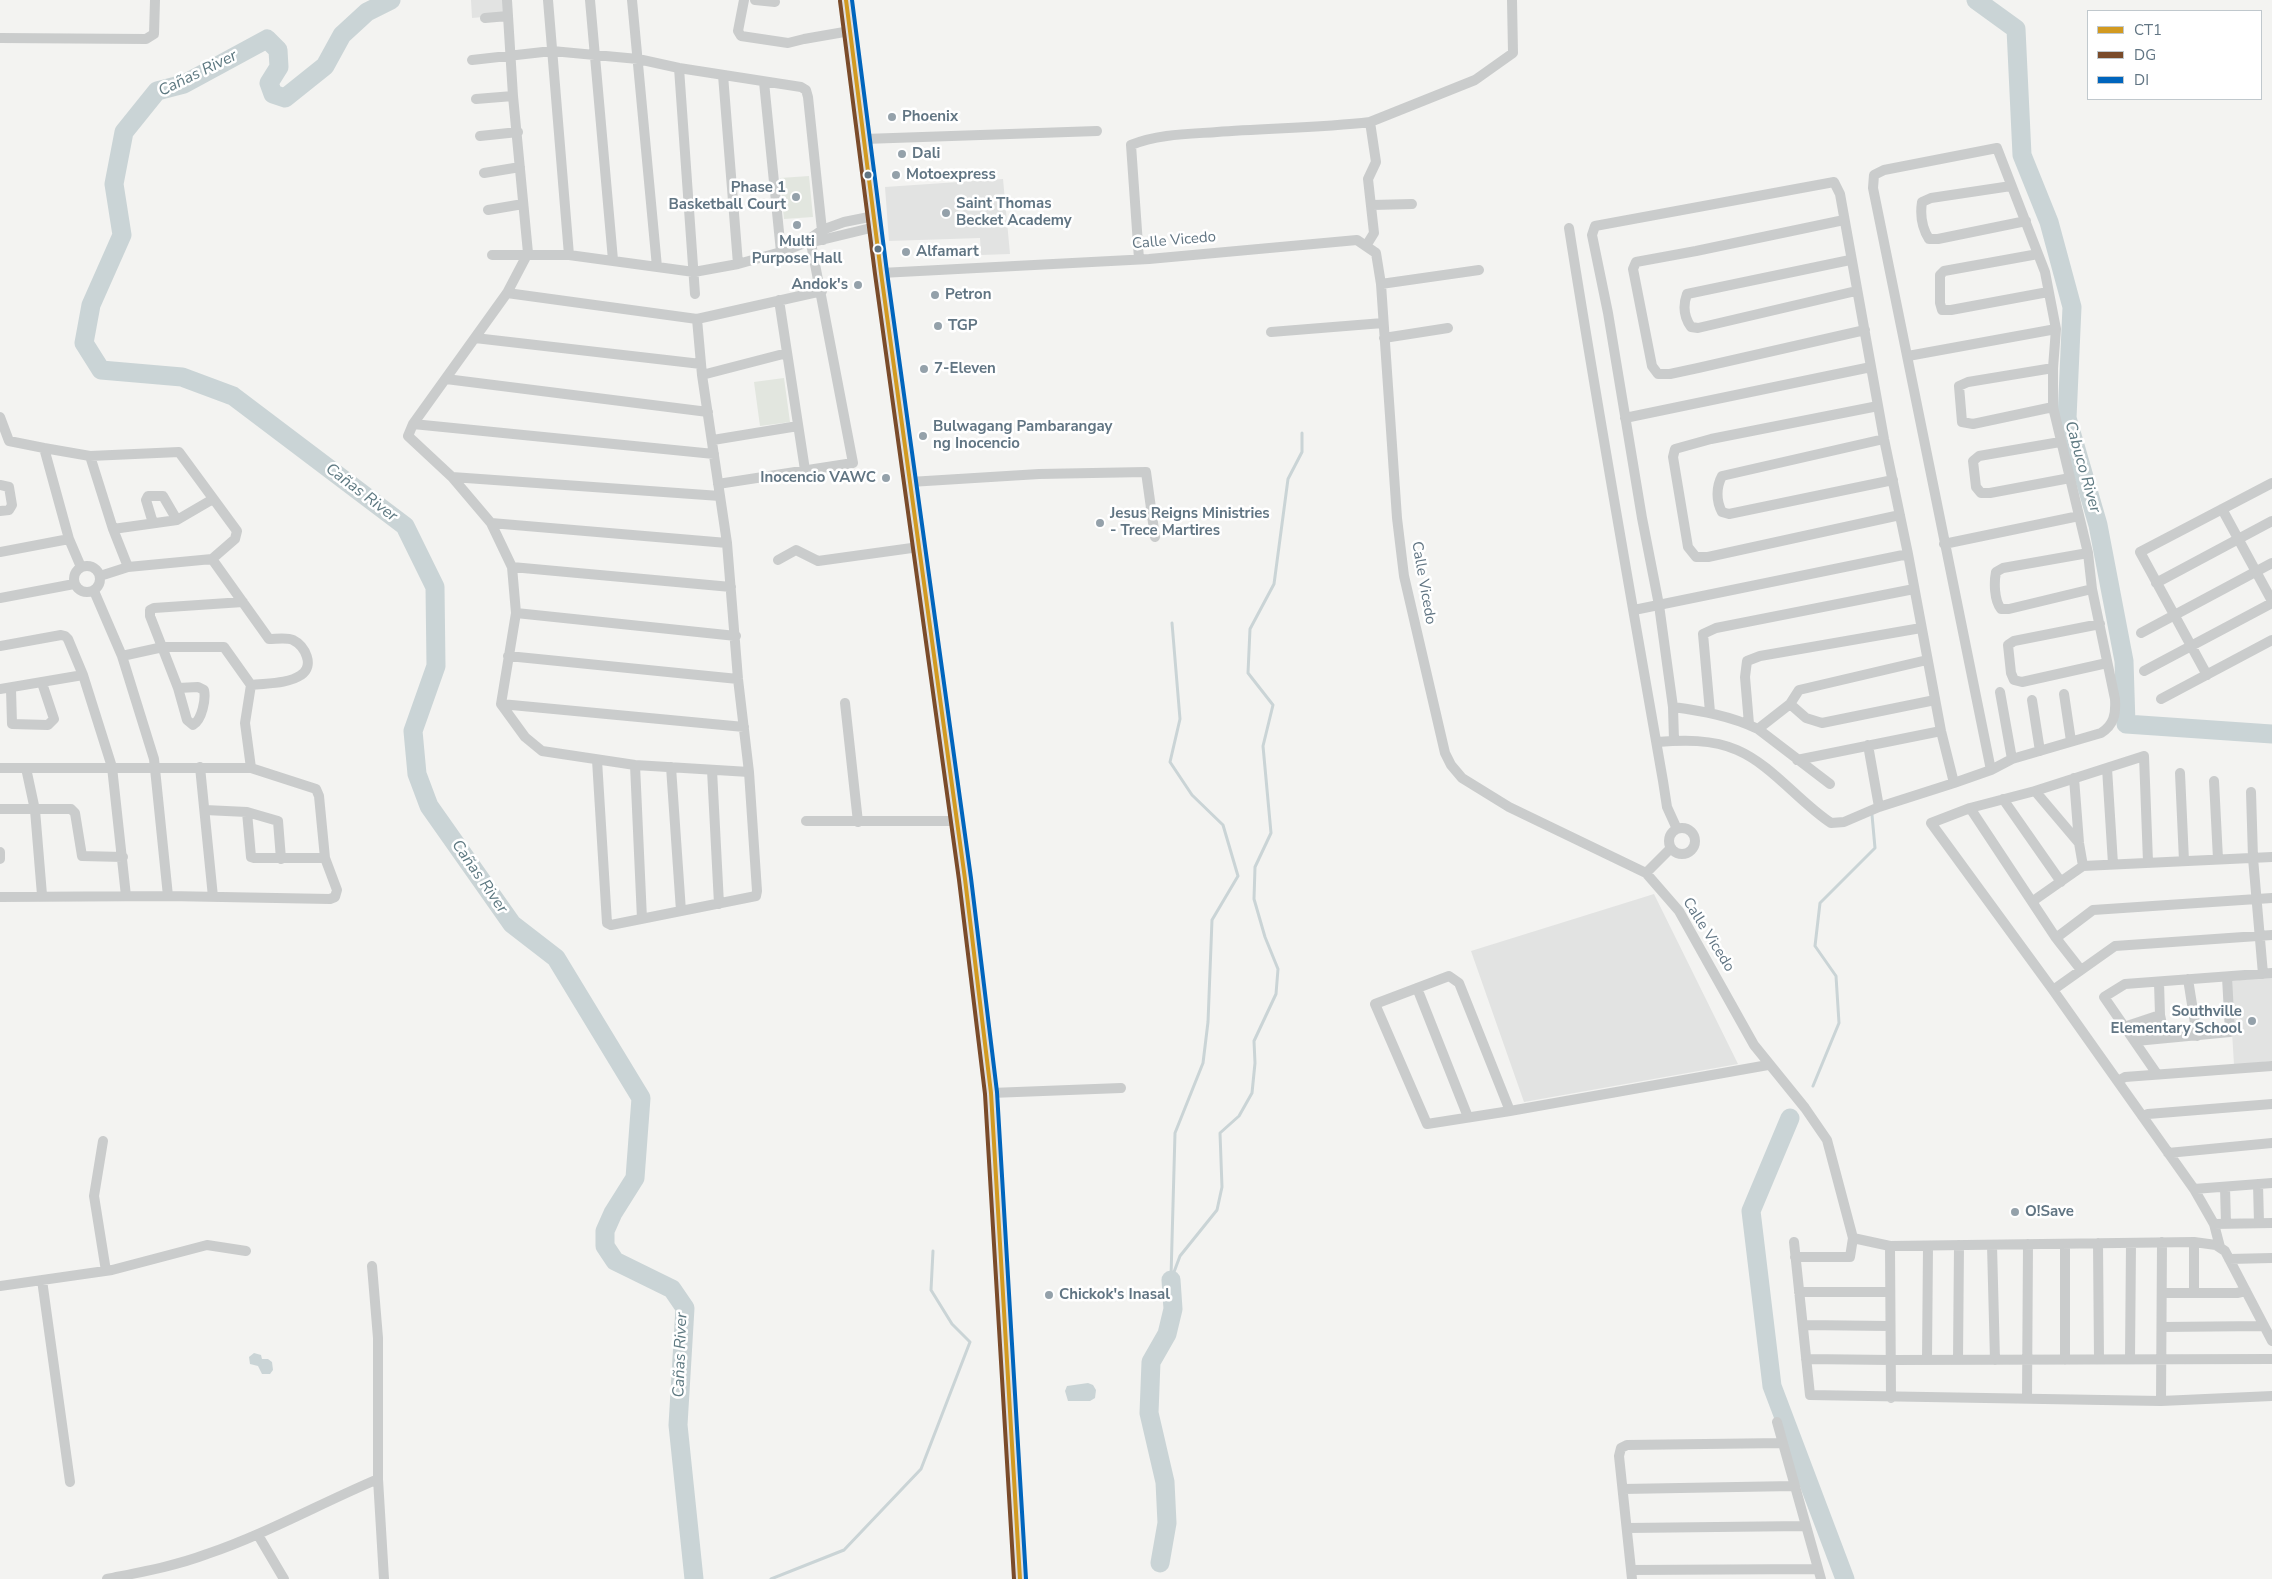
<!DOCTYPE html>
<html>
<head>
<meta charset="utf-8">
<style>
  body { margin:0 }
  #map { position:relative; width:2272px; height:1579px; overflow:hidden; background:#f3f3f1; font-family:"Nunito Sans",sans-serif }
  canvas { display:block }
  .legend { position:absolute; left:2087px; top:10px; width:175px; height:90px; box-sizing:border-box; background:#fff; border:1px solid #c0c8cd; margin:0; padding:6px 9px; list-style:none; font-size:15px; color:#617583 }
  .legend li { display:flex; align-items:center; gap:10px; height:25px }
  .legend b { width:25px; border:1px solid #c0c8cd }
</style>
</head>
<body>
<div id="map">
<canvas width="2272" height="1579"></canvas>
<ul class="legend">
<li><b style="height:6px;background:#d29a21"></b>CT1</li>
<li><b style="height:6px;background:#7a4b2a"></b>DG</li>
<li><b style="height:6px;background:#0065bd"></b>DI</li>
</ul>
</div>
<script>
const g = document.querySelector('canvas').getContext('2d');
g.lineJoin = 'round';
function fillPath(path, color) {
  g.fillStyle = color;
  g.fill(path, 'evenodd');
}
function stroke(path, color, width, dash) {
  g.strokeStyle = color;
  g.lineWidth = width;
  g.lineCap = dash ? 'butt' : 'round';
  g.setLineDash(dash || []);
  g.stroke(path);
}
function label(font, color, halo, rows, align = 'center') {
  g.font = font + ' "Nunito Sans",sans-serif';
  g.lineWidth = 5;
  g.setLineDash([]);
  g.textBaseline = 'middle';
  g.strokeStyle = halo;
  g.fillStyle = color;
  for (const [text, x, y, turn = 0] of rows) {
    g.save();
    g.translate(x, y);
    g.rotate((+turn || 0) * Math.PI / 180);
    g.textAlign = isNaN(turn) ? turn : align;
    if (halo) g.strokeText(text, 0, 0);
    g.fillText(text, 0, 0);
    g.restore();
  }
}
fillPath(new Path2D(`
  M471,0H505L506,15L472,18Z
  M1003,179L1010,254L981,255L980,238L889,241L885,187Z
  M1654,894L1738,1064L1524,1102L1471,951Z
  M2272,977V1061L2234,1065L2229,981Z`), '#e2e3e2');
fillPath(new Path2D(`
  M809,176L813,217L784,219L780,178Z
  M784,378L790,422L760,426L754,382Z`), '#e2e6df');
fillPath(new Path2D(`
  M254,1353L261,1355L262,1359H268L272,1362L273,1370L270,1374H262L258,1366L250,1364L249,1357Z
  M1088,1383L1093,1385L1096,1390L1095,1398L1090,1401H1068L1065,1391L1067,1386Z`), '#cad4d6');
stroke(new Path2D(`
  M1813,1086L1839,1023L1836,976L1815,946L1820,903L1875,848L1872,815
  M1171,1277L1175,1133L1203,1063L1208,1022L1212,920L1238,876L1223,825L1192,795L1170,762L1180,719L1172,623
  M1171,1280L1180,1256L1217,1210L1222,1187L1220,1133L1239,1116L1252,1093L1255,1063L1254,1041L1276,994L1278,969L1265,937L1254,899L1255,867L1271,833L1263,746L1273,705L1248,673L1250,629L1274,584L1288,479L1302,452V433
  M771,1579L844,1550L921,1469L970,1342L952,1324L931,1290L933,1251`), '#cad4d6', 3);
stroke(new Path2D(`
  M391,0L367,12L342,35L325,66L285,98L273,94L269,83L279,67L278,50L267,39L184,84L157,91L124,132L114,184L122,235L91,305L84,343L101,370L182,377L233,396L405,526L435,587L436,666L413,731L417,774L429,806L512,924L556,958L641,1098L635,1178L613,1213L605,1231V1246L615,1261L672,1289L685,1308L678,1425L694,1579
  M1976,0L2016,29L2022,155L2049,222L2072,307L2067,418L2098,525L2124,661L2126,724L2272,734
  M1790,1118L1751,1211L1772,1386L1845,1579
  M1160,1563L1167,1523L1165,1482L1149,1413L1151,1362L1167,1334L1173,1309L1171,1280`), '#cad4d6', 19);
const major = new Path2D(`
  M846,0L881,273L965,879L991,1093L1020,1579`);
stroke(major, '#cfcfcf', 14);
stroke(new Path2D(`
  M507,0L513,96L528,253L507,293L413,424L408,436L452,477L491,523L512,567L516,613L501,704L525,737L542,751L635,765L749,772
  M548,0L569,255
  M590,0L613,260
  M632,0L657,267
  M744,0L738,31L741,36L788,43L804,39L850,31
  M755,0L775,2
  M485,18L508,16
  M0,38L146,39L154,34L155,0
  M472,60L552,51L638,59L679,68L801,87L806,90L808,97L823,240
  M679,68L695,294
  M723,75L738,264
  M764,82L781,252
  M476,99L513,96
  M1370,122L1475,80L1513,53L1512,0
  M480,136L518,132
  M864,139L1097,131
  M484,173L520,167
  M2011,186L1931,198L1922,202C1920,215 1922,228 1929,239H1938L2026,221
  M1372,205L1412,204
  M488,210L523,204
  M1844,220L1696,251L1636,262L1633,269L1652,366L1658,374H1670L1698,368L1865,330
  M1569,228C1598,413 1631,597 1663,781L1667,807L1677,829
  M817,241L875,227
  M2038,254L1944,271L1940,275V303L1942,310H1951L2048,292
  M492,255H569L694,272L738,264L781,252L802,244L822,230L844,222L874,216
  M1139,259L1131,145C1158,134 1189,134 1217,132C1268,128 1320,128 1370,122L1376,162L1368,179L1374,233L1366,246
  M1850,260L1687,294C1683,305 1684,317 1691,327L1698,328L1856,291
  M881,273L1149,259L1357,240L1376,253L1381,284L1397,518L1404,576L1445,753L1451,765L1462,778L1509,807L1646,873L1679,911L1754,1045L1805,1108L1827,1140L1853,1238L1850,1257H1795
  M1381,284L1479,270
  M507,293L697,319L822,291
  M779,300L805,470
  M1271,332L1383,323
  M475,338L701,364
  M1384,338L1448,328
  M1908,356L2056,329
  M2053,368L1968,382L1959,386L1962,422L1973,424L2053,407
  M702,375L787,353
  M446,379L708,412
  M1878,406L1711,439L1675,449L1673,457L1688,547L1696,557H1708L1900,515
  M0,417L9,441L44,448L69,539L81,567
  M1625,418L1871,367
  M413,424L714,454
  M1884,439L1722,476C1716,487 1716,501 1722,512L1729,514L1893,480
  M713,440L798,426
  M2060,442L1979,456L1973,461L1976,487L1981,493H1990L2070,478
  M44,448L90,456L179,452L237,531L235,539L212,559L128,567L100,576
  M90,456L113,529L128,567
  M452,477L720,496
  M910,482L1039,474L1146,472L1155,537
  M718,484L853,463L810,238
  M0,485L9,487L12,505L9,510L0,511
  M2222,509L2272,601
  M153,523L146,500L148,496H163L177,520
  M491,523L727,543
  M113,529L177,520L213,499
  M1944,544L2079,516
  M0,552L69,539
  M2088,553L2003,568L1996,572C1994,582 1994,600 2001,609H2009L2092,589
  M212,559L269,639C276,639 287,637 293,640C305,646 315,666 301,675C288,684 267,683 251,685
  M778,560L796,550L818,561L919,547
  M74 579a13 13 0 1 1 26 0a13 13 0 1 1-26 0Z
  M512,567L731,587
  M2156,583L2272,521
  M94,591L122,656L163,647H224L251,685L245,723L251,768
  M0,598L74,584
  M1634,610L1908,554
  M516,613L736,636
  M2100,624L2014,641L2008,645L2011,673L2014,680L2022,682L2107,663
  M2141,633L2272,563
  M0,646L61,635L65,636L68,639L83,675L112,767L126,896
  M122,656L154,759L168,896
  M508,656L738,679
  M2144,671L2272,603
  M2207,675L2140,552L2272,483
  M178,688L198,687L204,690C206,699 202,720 193,725L187,720L178,688L150,616V610L154,608L243,602
  M0,689L83,675
  M11,689L12,724L48,725L54,719L42,683
  M2000,692L2012,759
  M2064,694L2071,741
  M2161,699L2272,640
  M2032,700L2040,751
  M845,703L858,822
  M501,704L744,727
  M1790,704L1806,718L1822,723L1935,700
  M1673,707C1702,711 1731,716 1758,729L1830,784
  M1710,712L1703,634L1716,628L1914,589
  M1749,724L1745,677L1747,661L1760,656L1921,628
  M1758,729L1790,704L1799,690L1927,660
  M1674,740L1673,707L1659,605L1642,518L1608,313L1592,235L1595,226L1834,182L1840,194L1884,439L1908,554L1941,731L1954,783
  M1657,742C1683,740 1712,739 1737,750C1772,765 1799,802 1831,823L1844,822L1879,807L1954,783L1991,770L2012,759L2101,733C2114,725 2116,714 2115,699L2092,589L2088,553L2053,407V368L2056,329L2045,272L1997,148L1884,170L1874,175L1873,188L1991,770
  M1868,745L1879,807
  M597,760L607,923L611,925L756,896L757,891L749,772L738,679L727,543L702,375L697,319
  M1797,760L1941,731
  M635,765L642,919
  M200,767L213,897
  M671,767L681,911
  M0,768H251L316,789L319,796L325,858L337,890L335,897L330,899L168,896L0,897
  M26,768L35,810L42,895
  M2107,768L2113,864
  M712,770L719,904
  M2180,773L2184,861
  M2074,778L2079,843L2083,866
  M2214,781L2218,859
  M2035,791L2079,843
  M2251,792L2253,858L2263,974
  M2003,799L2061,882
  M1970,808L2056,938L2081,970
  M0,809H71L75,813L82,856L123,857
  M205,810L247,812L278,821L281,859
  M247,812L251,857L254,858H325
  M806,821H957
  M1669 841a13 13 0 1 1 26 0a13 13 0 1 1-26 0Z
  M0,852V859
  M2148,862L2144,756L2035,791L1970,808L1931,823L2053,990L2194,1189L2214,1224L2220,1247
  M1646,873L1671,848
  M2033,901L2083,866L2272,857
  M2056,938L2093,910L2272,898
  M2188,979L2197,1036
  M2159,982L2160,1015L2165,1038
  M1417,988L1468,1117
  M2053,990L2115,946L2272,935
  M2124,1027L2160,1015
  M2136,1041L2230,1032L2227,977
  M2157,1074L2104,997L2125,984L2272,973
  M2118,1081L2125,1077L2272,1066
  M991,1093L1121,1088
  M1510,1111L1459,983L1449,976L1375,1004L1427,1124L1510,1111L1768,1065
  M2142,1116L2148,1114L2272,1104
  M103,1141L94,1196L106,1271
  M2168,1153L2272,1143
  M2258,1184L2259,1223
  M2225,1187L2226,1224
  M2194,1189L2272,1183
  M2214,1224L2272,1223
  M1853,1238L1890,1246L2194,1242L2216,1245L2225,1251L2272,1341
  M1794,1242L1810,1395L2161,1401L2272,1396
  M2194,1242V1293
  M2098,1243L2099,1359
  M2065,1244V1360
  M1992,1245L1995,1360
  M1890,1246L1891,1398
  M2229,1259L2272,1258
  M42,1280L70,1482
  M0,1286L112,1270L207,1245L246,1251
  M1799,1292H1889
  M2162,1293H2237L2246,1291
  M1804,1325L1890,1326
  M2162,1327L2264,1326
  M1806,1359L1891,1360L2272,1359
  M2130,1359L2131,1243
  M1927,1360L1928,1246
  M1958,1360L1959,1245
  M2027,1399L2028,1244
  M2161,1401L2162,1242
  M1777,1422L1821,1579
  M378,1479L384,1579
  M1623,1489L1794,1486
  M1627,1528L1806,1526
  M258,1535L284,1579
  M1631,1570L1818,1569
  M107,1579C141,1572 175,1566 207,1554C266,1534 321,1503 378,1479V1338L372,1266
  M1632,1579L1619,1456L1621,1448L1627,1445L1783,1443`), '#cacccc', 10);
stroke(major, '#dfdfe0', 12);
stroke(new Path2D(`
  M846,0L881,273L965,879L991,1093L1020,1579`), '#d29a21', 4);
stroke(new Path2D(`
  M840,1L875,274L959,880L985,1094L1014,1579`), '#7a4b2a', 4);
stroke(new Path2D(`
  M852,0L887,272L971,878L997,1092L1026,1579`), '#0065bd', 4);
for (const [x, y, r, color] of [
  [892,117,5,"#94a1aa"],
  [902,154,5,"#94a1aa"],
  [868,175,4.5,"#617583"],
  [896,175,5,"#94a1aa"],
  [796,197,5,"#94a1aa"],
  [946,213,5,"#94a1aa"],
  [797,225,5,"#94a1aa"],
  [878,249,4.5,"#617583"],
  [906,252,5,"#94a1aa"],
  [858,285,5,"#94a1aa"],
  [935,295,5,"#94a1aa"],
  [938,326,5,"#94a1aa"],
  [924,369,5,"#94a1aa"],
  [923,436,5,"#94a1aa"],
  [886,478,5,"#94a1aa"],
  [1100,523,5,"#94a1aa"],
  [2252,1021,5,"#94a1aa"],
  [2015,1212,5,"#94a1aa"],
  [1049,1295,5,"#94a1aa"]
]) {
  const dot = new Path2D();
  dot.arc(x, y, r, 0, 2 * Math.PI);
  g.fillStyle = color;
  g.fill(dot);
  stroke(dot, '#fff', 2);
}
label('bold 15px', '#617583', '#fff', [
  ["Phoenix",902,117],
  ["Dali",912,154],
  ["Motoexpress",906,175],
  ["Phase 1",786,188,"right"],
  ["Basketball Court",786,205,"right"],
  ["Saint Thomas",956,204],
  ["Becket Academy",956,221],
  ["Multi",797,242,"center"],
  ["Purpose Hall",797,259,"center"],
  ["Alfamart",916,252],
  ["Andok's",848,285,"right"],
  ["Petron",945,295],
  ["TGP",948,326],
  ["7-Eleven",934,369],
  ["Bulwagang Pambarangay",933,427],
  ["ng Inocencio",933,444],
  ["Inocencio VAWC",876,478,"right"],
  ["Jesus Reigns Ministries",1110,514],
  ["- Trece Martires",1110,531],
  ["Southville",2242,1012,"right"],
  ["Elementary School",2242,1029,"right"],
  ["O!Save",2025,1212],
  ["Chickok's Inasal",1059,1295]
], 'left');
label('15px', '#617583', '#fff', [
  ["Calle Vicedo",1174,241,-5],
  ["Calle Vicedo",1423,583,80],
  ["Calle Vicedo",1708,935,58]
]);
label('italic 16px', '#5d7880', '#fff', [
  ["Cañas River",198,74,-26],
  ["Cabuco River",2082,467,74],
  ["Cañas River",361,493,37],
  ["Cañas River",479,877,55],
  ["Cañas River",681,1355,-88]
]);
</script>
</body>
</html>
